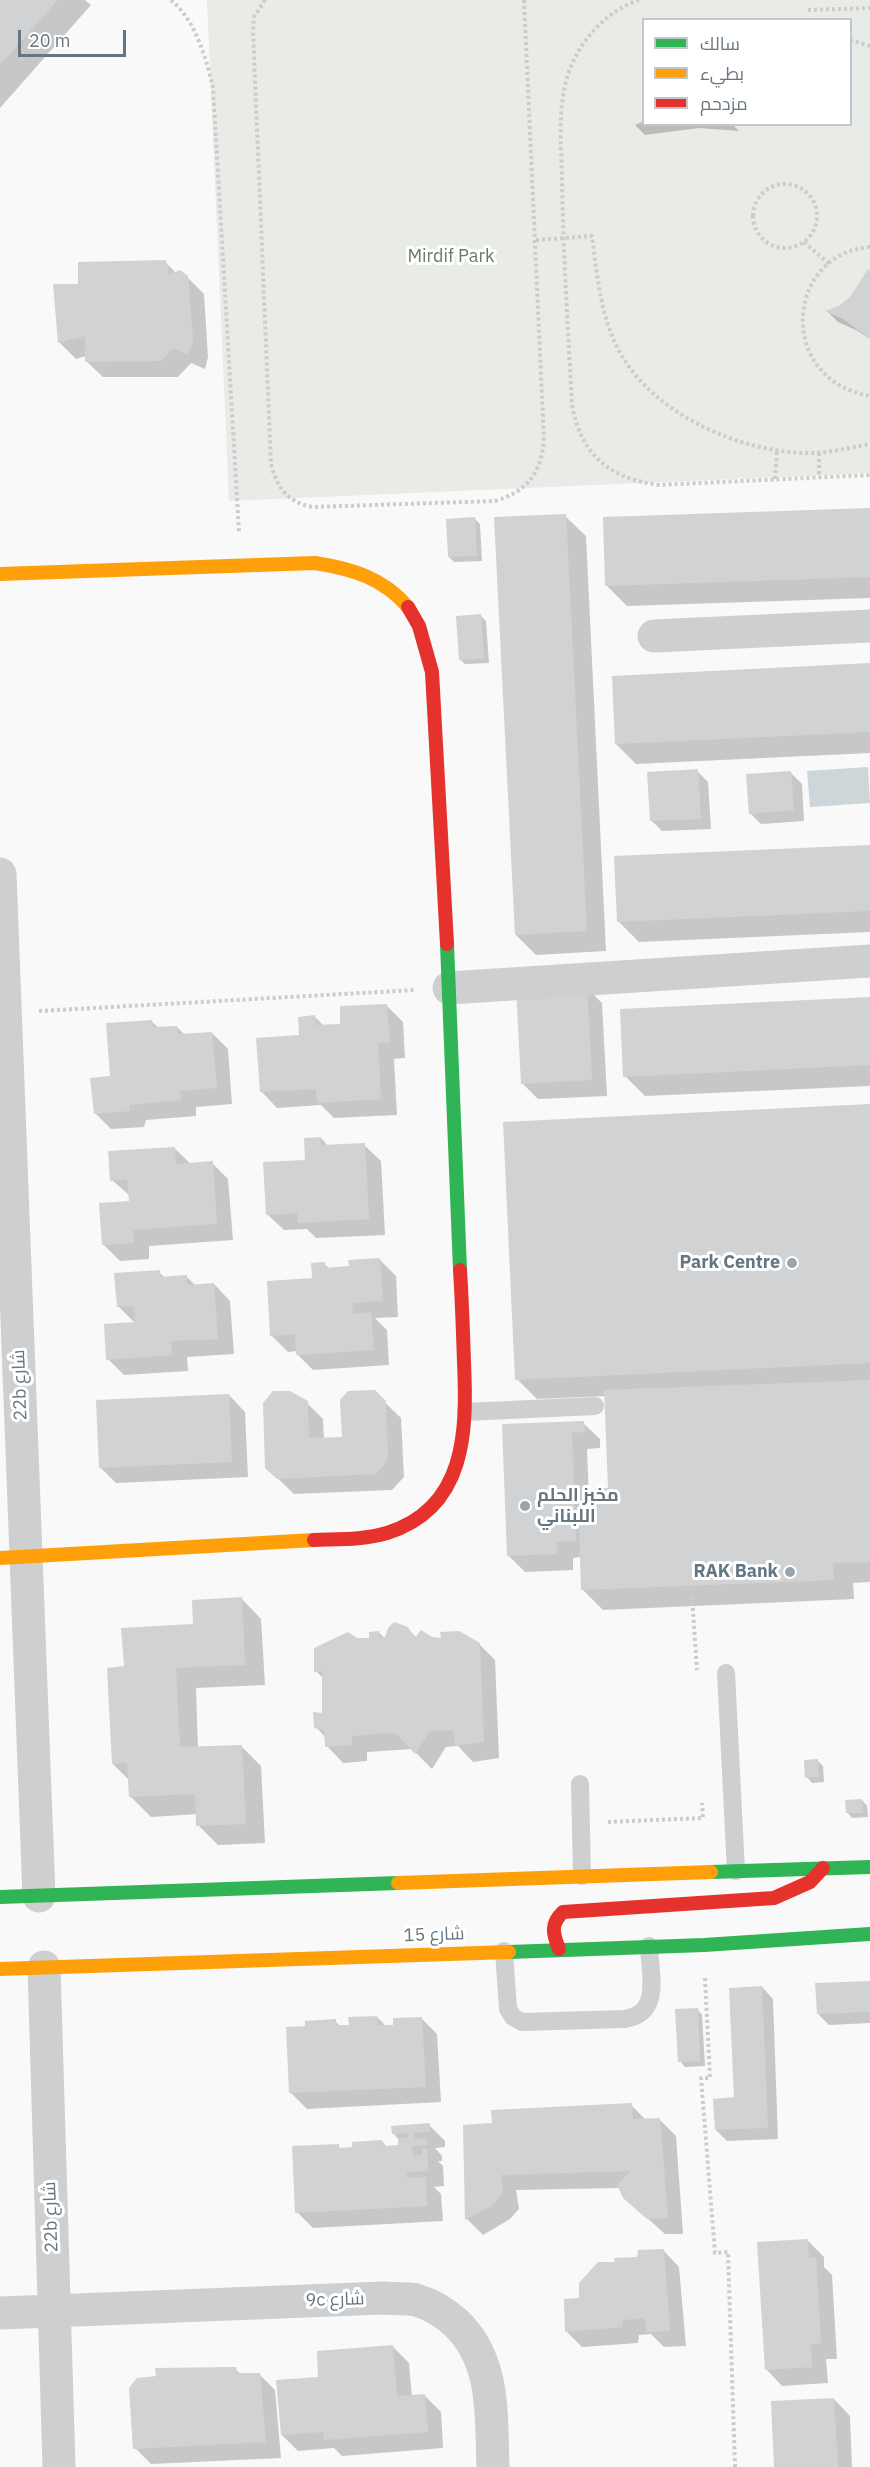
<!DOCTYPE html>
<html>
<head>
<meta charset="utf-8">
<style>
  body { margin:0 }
  #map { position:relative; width:870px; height:2467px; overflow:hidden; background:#f9f9f9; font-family:"IBM Plex Sans",Cairo,sans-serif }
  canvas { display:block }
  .legend { position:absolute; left:642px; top:18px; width:210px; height:108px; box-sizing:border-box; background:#fff; border:2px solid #c1c8cd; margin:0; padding:8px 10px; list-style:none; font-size:18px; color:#657683 }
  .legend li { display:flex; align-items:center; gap:12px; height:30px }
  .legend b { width:30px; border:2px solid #c1c8cd }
  .scale { position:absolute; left:18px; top:30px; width:108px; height:27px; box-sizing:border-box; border:3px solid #657683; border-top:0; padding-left:8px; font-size:18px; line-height:21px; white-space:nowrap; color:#657683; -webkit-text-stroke:4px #fff; paint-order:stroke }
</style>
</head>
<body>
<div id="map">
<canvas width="870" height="2467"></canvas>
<ul class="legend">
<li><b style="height:8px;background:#30b455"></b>سالك</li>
<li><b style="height:8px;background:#ff9f0a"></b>بطيء</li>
<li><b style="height:8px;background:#e5322d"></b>مزدحم</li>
</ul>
<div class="scale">20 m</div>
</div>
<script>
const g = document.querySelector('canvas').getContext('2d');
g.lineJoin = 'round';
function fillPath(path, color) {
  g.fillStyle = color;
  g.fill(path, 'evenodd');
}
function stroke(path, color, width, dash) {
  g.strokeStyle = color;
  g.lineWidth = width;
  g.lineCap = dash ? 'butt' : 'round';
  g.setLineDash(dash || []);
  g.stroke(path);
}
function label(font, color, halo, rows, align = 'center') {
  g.font = font + ' "IBM Plex Sans",Cairo,sans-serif';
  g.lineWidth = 6;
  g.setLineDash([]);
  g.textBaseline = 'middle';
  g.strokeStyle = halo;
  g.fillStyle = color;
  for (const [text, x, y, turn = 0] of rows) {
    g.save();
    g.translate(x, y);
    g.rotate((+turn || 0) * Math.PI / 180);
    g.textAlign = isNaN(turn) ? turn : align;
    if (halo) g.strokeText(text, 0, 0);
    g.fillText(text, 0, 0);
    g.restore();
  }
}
fillPath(new Path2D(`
  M207,0H870V473L229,501ZM644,20H850V124H644Z`), '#e8ebe6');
fillPath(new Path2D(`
  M868,767L870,803L810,807L807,771Z`), '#ced6d9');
fillPath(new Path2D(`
  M0,0H85L91,5L0,108Z
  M644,121V124H732L739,131L699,128L645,135L635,125Z
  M165,262L176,273L187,277L204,294L208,357L205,369L191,363L178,377H103L86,361V356L76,359L60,343L55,286L80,285Z
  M870,273V339L856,330L838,322L828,312L840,307L851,298Z
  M870,510V598L627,606L607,586Z
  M565,516L586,536L606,951L536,955L516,935Z
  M475,519L480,524L482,561L454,562L449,557Z
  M481,616L486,621L489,663L465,664L460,659Z
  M870,665V753L636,764L616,744Z
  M697,771L708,782L711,829L662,831L651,820Z
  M791,773L802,784L804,821L761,824L750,813Z
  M870,846V932L639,942L619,922Z
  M586,987L602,1003L607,1096L538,1099L522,1083Z
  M870,999V1086L645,1096L625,1076Z
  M387,1006L403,1022L405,1058L394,1059L397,1115L334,1118L321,1105L277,1108L261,1091L315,1017L324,1026L341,1025Z
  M151,1021L159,1028L177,1027L185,1035L212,1033L228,1049L232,1104L196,1107V1116L146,1120L144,1127L111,1129L95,1113L112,1078Z
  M870,1106V1582L853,1583L854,1599L603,1610L583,1590L581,1557L573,1558V1570L525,1572L509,1556L504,1426L583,1423L600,1439V1448L587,1449L590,1524L598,1523L610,1489L606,1396L537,1399L517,1379Z
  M321,1138L329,1147L364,1145L381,1161L385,1235L316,1238L307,1229L284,1230L267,1214L307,1161Z
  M174,1148L191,1164L212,1163L228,1179L233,1240L149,1246V1259L120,1261L104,1245L131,1203L130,1196L112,1180Z
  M380,1260L396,1276L398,1317L375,1318L387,1330L389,1365L313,1370L297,1354V1351L288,1352L272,1336L324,1264L330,1269L350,1268Z
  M159,1272L165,1278L186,1276L196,1286L214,1284L230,1301L234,1354L187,1357L188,1371L124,1375L108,1359L135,1323L118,1306Z
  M374,1392L401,1418L404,1477L392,1490L294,1494L267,1468L307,1403L323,1419L324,1439L343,1438Z
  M229,1395L245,1412L248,1477L116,1483L100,1467Z
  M241,1598L261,1619L265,1685L196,1688L198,1748L241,1746L261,1766L265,1843L218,1845L198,1825V1814L151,1817L130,1796L129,1780L113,1764L125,1668Z
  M407,1628L417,1638L479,1644L495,1660L499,1758L473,1762L458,1746L446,1747L432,1769L412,1749L367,1752V1761L343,1763L327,1746L326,1738L316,1727L324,1714V1679L316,1671L357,1639L371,1640L379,1633L385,1638Z
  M818,1761L823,1766L824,1782L812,1783L807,1777Z
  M862,1800L867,1806L868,1817L852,1818L847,1812Z
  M870,1982V2023L829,2025L818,2014Z
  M762,1987L773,1999L778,2139L727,2141L716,2130L735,2099Z
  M697,2009L702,2015L705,2066L685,2067L680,2061Z
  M377,2017L386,2026H395L421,2018L437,2034L441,2102L307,2109L291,2093L307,2028L335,2021L341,2027L350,2026Z
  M631,2105L646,2120H660L676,2136L683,2234H665L624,2197L620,2188L516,2190L519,2209L510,2219L483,2235L467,2219L464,2126L493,2125Z
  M429,2125L445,2141V2147L435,2148L442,2156V2161H438L443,2166L444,2186L434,2187L441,2194L443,2221L313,2228L297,2212L338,2146L342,2150L382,2141L387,2147L400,2146L399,2140L394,2134Z
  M807,2240L824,2257V2267L832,2275L837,2359H826L828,2383L782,2386L766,2369Z
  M663,2250L679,2267L686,2346L664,2347L651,2334L639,2335L638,2343L582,2347L566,2331L580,2300L616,2263Z
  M393,2347L409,2363L412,2397L425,2396L441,2412L443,2448L342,2456L334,2448L298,2451L282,2435L320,2378Z
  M235,2369L242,2375L259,2374L275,2390L281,2458L151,2464L135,2448Z
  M834,2399L850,2416L852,2467H775Z`), '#0003');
fillPath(new Path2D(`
  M0,0H58L0,65Z
  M166,260L169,275L180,270L188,276L193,341L188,355L174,348L161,361L85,362V336L58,343L53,284H78V262Z
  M868,269L870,271V339L843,319L825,311L839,306L850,297Z
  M870,508V577L605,586L603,517Z
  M566,514L587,931L515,935L494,517Z
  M475,517L477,556L448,557L446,519Z
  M481,614L484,659L459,660L456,616Z
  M870,663V732L615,744L612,676Z
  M698,769L701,819L650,821L647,772Z
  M791,771L794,810L749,814L746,774Z
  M870,845V911L617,922L614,856Z
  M587,985L592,1080L521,1084L516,988Z
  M870,997V1065L623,1077L620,1009Z
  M387,1004L390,1042L378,1043L381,1099L317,1103L316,1089L260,1092L256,1038L299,1035L298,1017L315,1015L316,1025L340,1024V1006Z
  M152,1020L153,1027L177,1026L178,1034L212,1032L217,1088L180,1091L181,1100L130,1105L129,1111L94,1114L90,1078L110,1076L106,1023Z
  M870,1104V1363L515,1380L503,1122Z
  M321,1137V1145L365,1143L369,1219L298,1223L297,1213L266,1215L263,1162L305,1160L304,1138Z
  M175,1147L176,1164L213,1161L217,1224L133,1230L134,1243L102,1245L99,1203L129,1201L127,1179L110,1181L108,1151Z
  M380,1258L383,1301L352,1303L353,1314L371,1312L374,1350L296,1355L295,1334L270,1336L267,1281L312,1278L311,1263L325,1262V1268L349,1266L348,1260Z
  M160,1270V1277L187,1275V1285L214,1283L218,1339L171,1341L172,1355L106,1360L104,1324L135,1322L134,1306L117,1307L114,1273Z
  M870,1380V1562L833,1563L834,1580L581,1590L579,1523L596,1522L595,1488H608L604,1390Z
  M375,1390L386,1401L388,1460L376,1474L277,1479L265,1468L263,1403L273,1391H290L308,1401L309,1438L342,1437L340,1400L348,1391Z
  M229,1394L232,1462L99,1468L96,1400Z
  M584,1421L585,1432L572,1433L576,1541L557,1542V1554L507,1556L502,1424Z
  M242,1597L245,1665L176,1668L180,1747L242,1745L246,1824L196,1826L195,1794L129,1797L127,1763L112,1764L107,1668L124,1666L121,1628L193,1624L192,1600Z
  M394,1622L408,1627L415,1638L421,1630L432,1637L441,1638L440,1632L459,1631L480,1643L484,1742L455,1746L453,1730L430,1731L415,1754L397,1734L386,1733L352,1736V1745L325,1747L324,1730L314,1728L313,1712L322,1713V1671L314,1672V1648L348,1632L357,1638H369V1632L380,1631L378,1637H385L388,1628Z
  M818,1759L819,1777L805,1778L804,1760Z
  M862,1799L863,1813H846L845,1800Z
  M870,1981V2012L817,2014L815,1983Z
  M762,1986L768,2128L715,2130L713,2099L734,2097L729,1988Z
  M698,2008L700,2061L678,2062L675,2009Z
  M377,2016L378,2025H393V2018L422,2017L426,2087L289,2093L286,2027L305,2026V2021L336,2019V2025H349L348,2017Z
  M632,2103L633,2119L660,2118L668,2218L647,2219L623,2198L617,2185L630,2171L501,2175L503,2192L494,2204L465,2220L463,2125L492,2123L491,2110Z
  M430,2123V2132L414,2133L415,2139L426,2138L427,2145L412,2146L413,2156L422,2155V2148L427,2149L428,2171L407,2172V2178L426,2177L427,2206L295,2213L292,2146L339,2144V2148L352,2147V2142L382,2140L383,2146L398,2145V2138H408V2133L392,2134L391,2126Z
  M808,2239L809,2258L816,2257L821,2343L811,2344L812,2367L765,2370L757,2242Z
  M664,2249L670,2331L646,2332L645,2318L623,2320L622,2327L565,2332L564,2299L579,2298V2283L598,2262H615L614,2258L637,2257L638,2250Z
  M393,2345L397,2396L425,2394L428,2432L324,2440L323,2432L281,2435L276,2380L318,2377L317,2351Z
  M236,2367L237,2373H260L266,2442L133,2449L129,2388L137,2378L156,2376L155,2368Z
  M834,2398L838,2467H774L771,2401Z`), '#d0d2d3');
stroke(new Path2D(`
  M171,0C196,21 206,58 213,88L239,532
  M265,0L254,17L253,31L271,464C277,488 288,502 312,507L495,501C527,491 540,475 544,442L524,0
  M639,0C608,10 581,39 570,69C557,103 561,141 562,177C563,253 568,329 572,405C581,454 608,478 658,485L870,475
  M808,10L870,8
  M850,40L870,46
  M753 216a32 32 0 1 1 64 0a32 32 0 1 1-64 0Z
  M536,240L592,236C597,274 600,312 617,347C649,411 733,450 803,453C826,454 848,448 870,444
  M804,242L829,264
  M870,247C786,253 775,379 870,396
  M819,453V477
  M775,479L777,451
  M39,1011L415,990
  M692,1596L697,1670
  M608,1822L703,1818L702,1803
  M705,1978L710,2078H701L715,2253L728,2252L735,2467`), '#cbcccd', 4, [3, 3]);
stroke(new Path2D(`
  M466,1412L595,1406
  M726,1673L736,1871
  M580,1784L582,1876
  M504,1951L508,2009L513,2017L522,2022L624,2019C662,2014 650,1975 649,1946`), '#cecfd0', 18);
stroke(new Path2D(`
  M654,636L870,626
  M0,874L39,1896
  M449,988L870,961
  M44,1967L59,2467
  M0,2313L383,2298C393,2299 406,2298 416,2300C430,2304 445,2313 456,2323C496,2361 491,2416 493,2467`), '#cecfd0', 33);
stroke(new Path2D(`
  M447,944L460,1270
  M711,1872L870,1867
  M0,1897L398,1883
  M509,1952L704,1945L870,1934`), '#30b455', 14);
stroke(new Path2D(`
  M0,574L315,563C353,569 383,578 408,607
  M0,1558L314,1540
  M398,1883L711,1872
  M0,1969L509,1952`), '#ff9f0a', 14);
stroke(new Path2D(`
  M408,607L419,626L432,672L447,944
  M314,1540C338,1539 364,1540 387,1533C467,1508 467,1430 464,1362C463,1331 462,1301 460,1270
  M559,1949C553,1934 550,1924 563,1912L774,1898L810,1882L823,1868`), '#e5322d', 14);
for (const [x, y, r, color] of [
  [792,1263,6,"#99a4ac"],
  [525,1506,6,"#99a4ac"],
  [790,1572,6,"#99a4ac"]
]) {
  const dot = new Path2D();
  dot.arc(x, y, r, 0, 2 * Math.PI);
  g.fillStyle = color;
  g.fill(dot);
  stroke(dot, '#fff', 2);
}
label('18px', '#687a64', '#fff', [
  ["Mirdif Park",451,257]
]);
label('bold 18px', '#657683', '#fff', [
  ["Park Centre",780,1263],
  ["مخبز الحلم",537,1496,"left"],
  ["اللبناني",537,1517,"left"],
  ["RAK Bank",778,1572]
], 'right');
label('18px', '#657683', '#fff', [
  ["22b شارع",20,1385,-92],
  ["شارع 15",434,1935,-2],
  ["22b شارع",51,2217,-92],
  ["9c شارع",335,2300,-2]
]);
</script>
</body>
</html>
